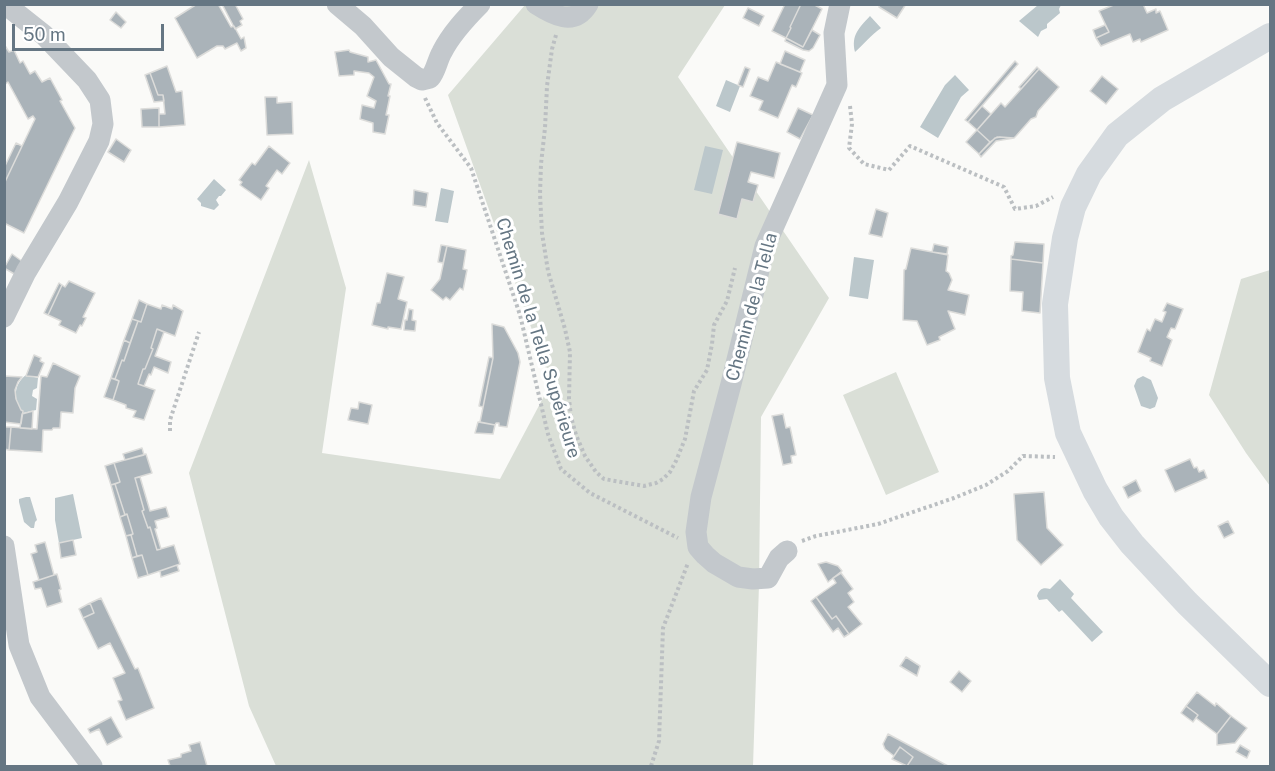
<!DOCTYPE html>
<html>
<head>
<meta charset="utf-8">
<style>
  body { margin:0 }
  #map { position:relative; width:1275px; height:771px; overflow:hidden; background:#fafaf8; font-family:"Public Sans",sans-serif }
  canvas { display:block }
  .frame { position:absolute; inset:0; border:6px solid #657683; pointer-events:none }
  .scale { position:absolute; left:12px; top:24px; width:152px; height:27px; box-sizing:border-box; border:3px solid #657683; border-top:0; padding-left:8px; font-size:18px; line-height:21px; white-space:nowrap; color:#657683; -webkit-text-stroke:4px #fff; paint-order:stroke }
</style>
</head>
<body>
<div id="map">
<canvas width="1275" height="771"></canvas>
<div class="frame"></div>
<div class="scale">50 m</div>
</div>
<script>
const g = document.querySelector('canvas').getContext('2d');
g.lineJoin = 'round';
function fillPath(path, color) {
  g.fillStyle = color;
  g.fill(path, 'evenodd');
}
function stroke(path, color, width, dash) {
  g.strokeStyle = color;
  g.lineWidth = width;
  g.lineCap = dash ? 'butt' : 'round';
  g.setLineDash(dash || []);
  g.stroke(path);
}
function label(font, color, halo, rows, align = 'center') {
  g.font = font + ' "Public Sans",sans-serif';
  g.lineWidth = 6;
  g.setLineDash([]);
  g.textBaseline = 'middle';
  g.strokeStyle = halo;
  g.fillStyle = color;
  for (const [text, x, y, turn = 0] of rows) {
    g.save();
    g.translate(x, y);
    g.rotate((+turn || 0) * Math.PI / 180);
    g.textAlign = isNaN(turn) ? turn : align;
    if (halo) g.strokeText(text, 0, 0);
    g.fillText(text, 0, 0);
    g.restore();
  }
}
fillPath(new Path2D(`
  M525,5H725L678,77L829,298L761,417L759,585L753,766H276L249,706L189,473L309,160L346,288L322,453L500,479L551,383L448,95Z
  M1270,270V486L1246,453L1209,395L1241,279Z
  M896,372L939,472L886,495L843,395Z`), '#dadfd7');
fillPath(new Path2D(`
  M1038,5H1061L1059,9L1060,13L1047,24V28L1041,31L1038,37L1019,21Z
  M870,16L881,28C870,36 864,44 855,52C851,35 859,28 870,16Z
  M955,75L969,90L961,97L938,138L920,127L945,85Z
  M726,80L740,86L730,112L716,106Z
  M705,146L723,150L712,194L694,190Z
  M214,179L226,190L221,196H219L216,200L219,205L214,210L201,206V203L197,199Z
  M441,188L454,191L448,223L435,221Z
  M854,257L874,260L868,299L849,296Z
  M26,375L38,378L37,388L33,390L32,396L37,399L36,410L23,413C14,401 12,386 26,375Z
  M1143,376L1151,380L1158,398L1155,407L1150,409L1141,406L1134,386L1137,379Z
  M73,494L82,538L59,543L55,520V498Z
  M26,497H30L37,520L35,522L34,528H31L24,522L19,502V499Z
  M1060,579L1074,594L1071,598L1103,632L1092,642L1062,610L1059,612L1047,599L1039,600L1037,596C1039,589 1043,587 1050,589Z`), '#bbc7cb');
const building = new Path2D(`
  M197,4H218L231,27L234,26L241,39L244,37L246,48L241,51L237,43L225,49L223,46H217L197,58L175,18Z
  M222,4H235L243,19L240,21L242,25L235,29Z
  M785,4H801L790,27L791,28L786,38L772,31Z
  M801,4H813L822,9L803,47L786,38L791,28L790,27Z
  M880,4H906L897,18L879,7Z
  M1116,4H1143L1147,13L1156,9V13L1160,11L1168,30L1141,42L1140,39L1133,42L1130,34L1101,46L1096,38L1109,32L1099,11Z
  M748,8L764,16L759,26L743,18Z
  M116,12L126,22L121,28L110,20Z
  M1105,25L1109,32L1096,38L1093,30Z
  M812,30L820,35L813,48L809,51L803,50L785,41L786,38L803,47Z
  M4,44L9,52L14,50L20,63L23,61L30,74L35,71L42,82L50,78L62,100L60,101L75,128L24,233L4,223V184L35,119L33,116L28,119L8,82L4,85Z
  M349,50L350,52L368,57V62L376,60L389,84H391L388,96H390L386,115H389L385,134L373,132V123L360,119L362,105L374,108L376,101L367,96L374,77L369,73L354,71V75L339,76L335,52Z
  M785,51L805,60L800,72L780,64Z
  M1015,61L1018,64L968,122L965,120Z
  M776,62L802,73L796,87L792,85L778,118L759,110L763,101L750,96L758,77L768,81Z
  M167,66L176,92L182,91L185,125L159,127V114H165L163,95H158L150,73Z
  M745,67L750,69L743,87L738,85Z
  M1037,67L1039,69L1021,89L1019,87Z
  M1039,69L1059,87L1038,111L1036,117L1031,119L1016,136L1014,138L997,137L990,142L977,130L1001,103L1005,107Z
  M150,73L158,95H163L164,101L154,102L145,75Z
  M1102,76L1118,89L1106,104L1090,91Z
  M265,97H277V103L292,102L293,134L267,135Z
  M982,106L991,114L977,130L968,122Z
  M159,108V127H142L141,109Z
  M798,108L813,115L800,139L787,132Z
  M977,130L990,142L979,154L966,142Z
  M1000,137L1014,138L996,141L981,157L979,154L995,138Z
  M116,139L131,150L124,162L108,152Z
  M737,142L780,153L774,178L751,172L748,182L758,185L753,202L742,199L737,219L718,214Z
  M16,143L22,146L4,184V168Z
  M269,146L290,163L282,174L277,170L266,186L269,188L261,200L240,185L242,182L239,180L252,163L255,165Z
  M414,190L428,193L426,207L413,205Z
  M876,209L888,213L882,237L869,234Z
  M1015,242L1044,244L1043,263L1011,259V256L1013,255Z
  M934,244L948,247L947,254L932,252Z
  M441,245L447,246L443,263L438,262Z
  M447,246L466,250L463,269L467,270L463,290L460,288L450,300L446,297L443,300L431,290L440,279Z
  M911,248L948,255L946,271L949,273L952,280L948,290L969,295L965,315L948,311L955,329L939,337L940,340L927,345L917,321L903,320L904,270L906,269Z
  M12,254L23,262L16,275L4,268Z
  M1011,259L1043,263L1040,313L1022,311L1023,292L1010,291Z
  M387,273L404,277L398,299L407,302L401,329L388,327V329L372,325L377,303H380Z
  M69,281L95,293L83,317L86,318L82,326L80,325L76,333L59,325L61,321L48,315L62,285L65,287Z
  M59,283L62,285L48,315L44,313Z
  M139,300L147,304L141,322L132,319Z
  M1167,303L1183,309L1175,329L1171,328L1167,337L1172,340L1162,366L1150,361L1151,358L1138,352L1147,329L1150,331L1155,319L1162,322L1166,312L1163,311Z
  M147,304L161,309L162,305L172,309L173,305L183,311L175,336L157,329L151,348L153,349L145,369H143L138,384L155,390L144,420L133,417L136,411L126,408V405L113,400L119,381L115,379L122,360L124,361L138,321L141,322Z
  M409,309L413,310L412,320L416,321L415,331L404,330L405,320H407Z
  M132,319L138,321L130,343L124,340Z
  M492,324L504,327L518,353L520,362L507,427L499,426V423H496L495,425L480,422L493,358Z
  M157,329L164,332L155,356L171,362L168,373L154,367L151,375L149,374L144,386L138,384L143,369H145L153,349L151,348Z
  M124,340L130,343L124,361L122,360L115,379L111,378Z
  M34,355L41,358L40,361L44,363L38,377L26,376Z
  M489,357L493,358L483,407L479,406Z
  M53,363L80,376L75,388L73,413L61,412L60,428H53L52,430H43L42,452L9,450L11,427L37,429L41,376L47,377Z
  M4,376L22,377L18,382L15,390L16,399L21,410L23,411L21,424L4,422Z
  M111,378L119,381L113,400L104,397Z
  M359,402L372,405L368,424L348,420L351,408L358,409Z
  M33,411L32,429L20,428L22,414Z
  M783,414L786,428L790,427L796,455L791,456L792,463L783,465L772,416Z
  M478,422L495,425L493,434L475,433Z
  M4,427H11L9,450L4,449Z
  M142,448L144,455L125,460L123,454Z
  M146,454L152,473L135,478L144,510L142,511L148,528L150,527L157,550L174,545L180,564L148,575L142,555L137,556L131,535L133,534L127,514L125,515L115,484L120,482L114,463Z
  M1190,459L1194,468L1197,467L1199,472L1204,470L1207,478L1175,492L1165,470Z
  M114,463L120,482L111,485L105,466Z
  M140,477L150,511L166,507L169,517L155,521L157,528L155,529L161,549L157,550L150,527L148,528L142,511L144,510L135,478Z
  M1136,480L1141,491L1128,498L1123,487Z
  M115,484L125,515L120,517L111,485Z
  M1044,492L1047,528L1063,545L1041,565L1017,540L1014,494Z
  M127,514L133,534L126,536L120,517Z
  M1228,521L1234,533L1224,538L1218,526Z
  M131,535L137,556L132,558L126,536Z
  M73,540L76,555L61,558L59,543Z
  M45,542L54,575L39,580L31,554L37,552L35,545Z
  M142,555L148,575L138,578L132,558Z
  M826,562L838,566L842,571L828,582L818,564Z
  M177,565L179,571L161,577L160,571Z
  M841,573L853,589L848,593L854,602L848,607L862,624L849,634L836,616L832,619L816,597L836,583L833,578Z
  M57,574L61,589L59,590L62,602L47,607L41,588L35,589L33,582Z
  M816,597L832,619L836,616L849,634L844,637L838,628L833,632L811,601Z
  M101,598L135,669L138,668L154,708L126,720L118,701L122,700L113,678L125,673L110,643L98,649L83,618L94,613L90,603Z
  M90,603L94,613L83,618L79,609Z
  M906,657L920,666L917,676L900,666Z
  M959,671L971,681L962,692L950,682Z
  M1197,692L1215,706L1216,703L1231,716L1217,734L1196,718L1198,715L1186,706Z
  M1186,706L1198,715L1193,722L1181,713Z
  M1231,716L1247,728L1235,743L1217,745V734Z
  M111,717L122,737L107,745L99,729L90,733L88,729Z
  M888,734L948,766H907L913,757L900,747L894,756L885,749L883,744Z
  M200,742L207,766H170L168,760L181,757V754L191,751L189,745Z
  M1240,745L1250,751L1247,758L1236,752Z
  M900,747L913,757L907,766L892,759Z`);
fillPath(building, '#aab3b9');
stroke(building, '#dcdcda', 1.5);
stroke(new Path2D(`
  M556,35L552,49L547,86L545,128L541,164L540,194L542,233L548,271L565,329L570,352L569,399L571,417L576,435L585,456L596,472L604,479L644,486L656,483L663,479L670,472L676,461L685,439L694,391L707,370L712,344L714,325L727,301L735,268
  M425,98L437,123L471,168L520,315L548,434L561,469L590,493L678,538
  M850,106L852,124L849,148L864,164L889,170L910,146L1004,187L1015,209L1036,206L1053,197
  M170,431V420L199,332
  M802,541L816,536L878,524L954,498L986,485L1008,471L1023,456L1055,457
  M651,766L659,741L663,628L688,563`), '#bbbfc2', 4, [3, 3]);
stroke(new Path2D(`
  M337,4L363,26L391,57L416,77L422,80L430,78C436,71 437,61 442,52C451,34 465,19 480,4
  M536,4C553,15 574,27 588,4
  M4,317L26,272L68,202L99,141L103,124L100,100L87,80L44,35L5,4
  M4,546L19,645L40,697L92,766
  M787,551L779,558L768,578L753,579L738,577L714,563L705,555L698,547L696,532L701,497L731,384L765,246L837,85L834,33L840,4`), '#c3c8cc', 21);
stroke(new Path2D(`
  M1270,36L1162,99L1117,135L1089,174L1073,207L1065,238L1055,304L1057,378L1068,433L1095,490L1111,517L1132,544L1187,603L1270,684`), '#d6dbdf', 26);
label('18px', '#657683', '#fff', [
  ["Chemin de la Tella",752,307,-75],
  ["Chemin de la Tella Supérieure",538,338,73]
]);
</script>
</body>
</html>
